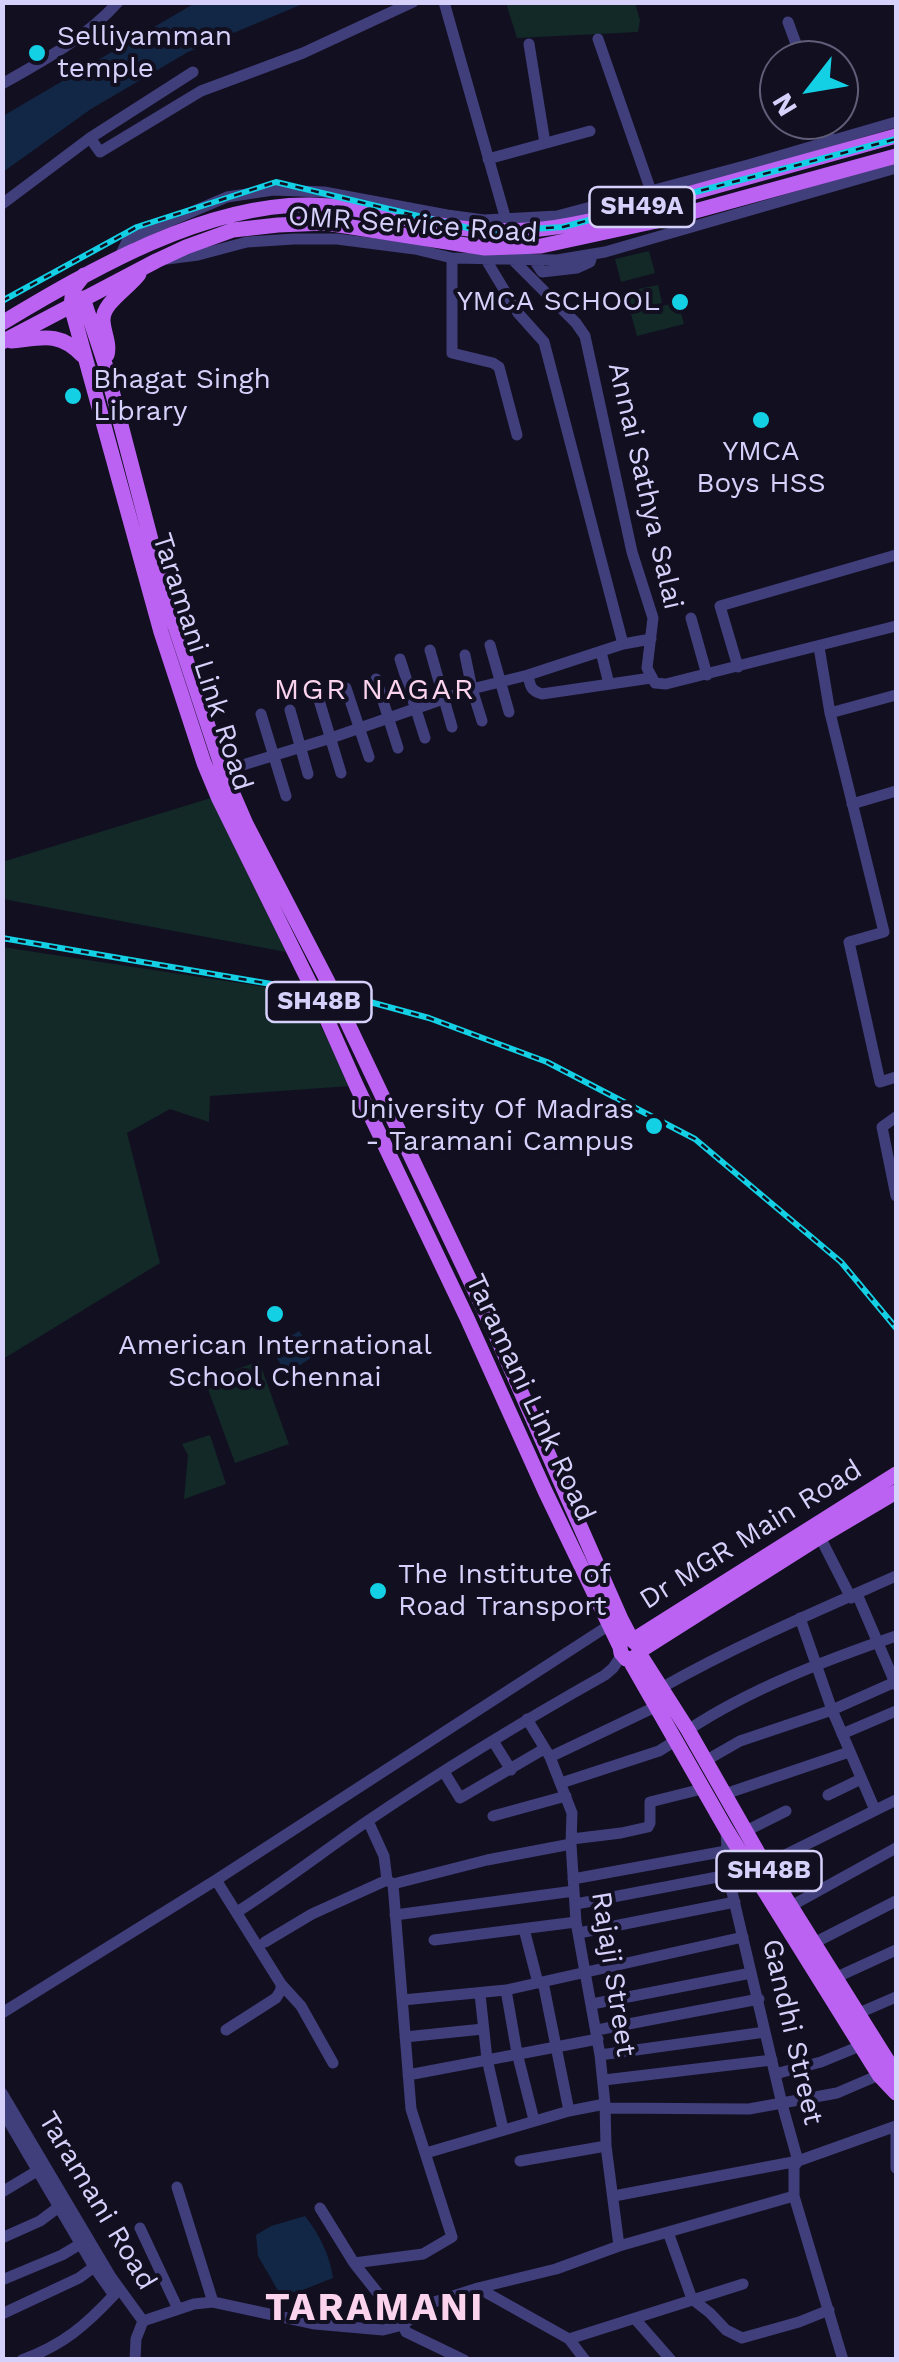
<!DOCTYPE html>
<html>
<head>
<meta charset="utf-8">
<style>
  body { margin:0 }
  #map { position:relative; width:899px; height:2362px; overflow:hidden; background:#120f20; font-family:"Work Sans",sans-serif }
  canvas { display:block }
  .frame { position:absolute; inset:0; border:5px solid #d6d1fb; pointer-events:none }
  .north { position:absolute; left:759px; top:40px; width:100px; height:100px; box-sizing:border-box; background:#120f20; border:2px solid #605d78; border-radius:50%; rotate:239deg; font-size:28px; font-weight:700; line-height:40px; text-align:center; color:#d6d1fb }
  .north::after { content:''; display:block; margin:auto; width:35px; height:45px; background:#13d0e5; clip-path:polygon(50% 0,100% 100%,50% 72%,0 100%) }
</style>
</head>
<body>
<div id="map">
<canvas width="899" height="2362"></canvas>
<div class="frame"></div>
<div class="north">N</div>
</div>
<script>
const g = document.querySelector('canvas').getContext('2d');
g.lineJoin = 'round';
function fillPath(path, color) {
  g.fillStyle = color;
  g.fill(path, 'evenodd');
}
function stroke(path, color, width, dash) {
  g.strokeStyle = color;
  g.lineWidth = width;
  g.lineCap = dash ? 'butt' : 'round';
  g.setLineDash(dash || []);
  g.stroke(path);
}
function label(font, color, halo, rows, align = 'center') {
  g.font = font + ' "Work Sans",sans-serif';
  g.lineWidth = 8;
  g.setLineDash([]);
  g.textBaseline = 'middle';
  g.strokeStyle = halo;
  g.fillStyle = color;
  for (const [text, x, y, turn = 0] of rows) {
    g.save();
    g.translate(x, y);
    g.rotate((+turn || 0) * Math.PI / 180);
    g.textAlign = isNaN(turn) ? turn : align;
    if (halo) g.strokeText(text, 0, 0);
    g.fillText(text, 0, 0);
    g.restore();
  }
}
fillPath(new Path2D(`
  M506,3H635L640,20L638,32L517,38Z
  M649,251L655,273L621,282L615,259Z
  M658,285L662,303L627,310L623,292Z
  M678,302L684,324L637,336L631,314Z
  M211,798L286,952L3,899L2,862Z
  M2,947L305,993L350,1086L210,1096L209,1122L170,1109L127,1133L160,1263L3,1359Z
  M259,1361L289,1444L235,1463L205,1381Z
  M210,1435L226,1484L184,1499L188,1455L182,1444Z`), '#122928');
fillPath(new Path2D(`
  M195,3H305L188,52L91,109L3,172V116Z
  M299,1331L315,1355L287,1374L271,1349Z
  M305,2216C319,2234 330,2255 333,2278L300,2291L280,2294L258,2256L256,2235L271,2226Z`), '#122745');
stroke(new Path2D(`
  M444,2L506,220
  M788,22L802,60
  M598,39L651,191
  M529,44L545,143
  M2,84C44,60 86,38 118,2
  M823,120L831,141
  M90,138L193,72
  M488,159L590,131
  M2,204L90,138L100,152L201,91L303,53L413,2
  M119,258L128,239L227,197L273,190L324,192L447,215L484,220L557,216L748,165L896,122
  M452,258V353L493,363L499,367L517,435
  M485,258L518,313L544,342L623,644
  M167,259L198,255L247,242L294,239H337L415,249L452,258L557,260L605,252L896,168
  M512,259L576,323L585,336L632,552L653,618L647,668L655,683L666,684L896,626
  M534,260L542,272L577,268L590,262L592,256
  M691,618L707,675
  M490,645L509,712
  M819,647L830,713L884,932L849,942L880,1082L896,1077
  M430,650L452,727
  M601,652L609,684
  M465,655L472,689L482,721
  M400,659L425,738
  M738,667L720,606L896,555
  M528,675C530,686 531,691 542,694L651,678
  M376,679L398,748
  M346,688L369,757
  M319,700L341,773
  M290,710L308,774
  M830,713L896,695
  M261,714L286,796
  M223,771L331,738L472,689L528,675L623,644L651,639
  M852,804L896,791
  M896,1117L882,1127L896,1196
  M820,1537L851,1598
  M857,1594L896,1685
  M800,1618L832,1710L875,1810
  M661,1688C737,1645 817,1611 896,1576
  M527,1719L550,1757L572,1813L571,1844L576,1922L600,2055L605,2104L606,2146L619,2246
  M688,1730C750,1689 826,1660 896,1636
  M842,1734L896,1711
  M493,1741L511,1770
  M550,1757L655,1707
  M705,1761L740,1741L832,1710L895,1682
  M444,1772L460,1798L544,1749
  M561,1783L659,1751L675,1741
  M725,1794L849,1752
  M828,1795L861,1779
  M493,1816L566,1796
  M726,1829L728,1875L782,2104L798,2161L794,2167V2196L843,2360
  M746,1831L786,1811
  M572,1839L621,1833L648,1827L650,1823V1802L702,1789
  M765,1865L896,1800
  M573,1879L726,1851
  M216,1880L281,1984V1990L276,1998L226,2030
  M393,1884L487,1860L571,1844
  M576,1904L728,1875
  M791,1906L896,1848
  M237,1912C283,1883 325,1850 369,1820C446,1768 525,1720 605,1675L613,1668L622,1655
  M395,1915L574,1891
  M524,1929L538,1983
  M579,1933L735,1902
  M434,1940L576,1922
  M265,1942L312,1914L387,1880
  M814,1943L896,1901
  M837,1977L896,1950
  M543,1982L569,2111
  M281,1984L301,2006L333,2063
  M506,1990L517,2053L534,2120
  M480,1994L487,2059L503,2129
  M403,2000L506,1990L743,1937
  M592,2004L751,1973
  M2,2013L216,1880L614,1622
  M859,2013L896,1997
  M597,2030L759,1999
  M405,2037L483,2029
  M600,2055L765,2032
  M775,2074L821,2062L860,2046
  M408,2075L598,2039
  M604,2080L772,2060
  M2,2093L111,2277L143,2321
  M606,2108L749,2109L837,2093L879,2075
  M2,2110L94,2267L111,2291
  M896,2129V2168
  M426,2153L569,2111L605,2104
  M520,2161L606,2146
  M177,2187L213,2302
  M2,2192L37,2171
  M614,2196L798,2161L896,2126
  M320,2208L354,2263L403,2325L406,2332L464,2360
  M140,2228L178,2309
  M668,2232L692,2299L710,2313L726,2330L742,2338L799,2322L829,2310
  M2,2238L40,2221L60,2206
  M354,2263L423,2254L452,2237L411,2109L393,1884L387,1880L384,1856L368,1821
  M2,2280L62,2255L82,2243
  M478,2288L569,2339L585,2360
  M2,2314L79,2278L94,2267
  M636,2320L671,2360
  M143,2321L194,2304L213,2302L315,2324L383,2330L403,2325L428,2304L478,2288L556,2269L619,2246L794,2196
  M569,2339L743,2284
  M22,2360C63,2345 85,2326 114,2295
  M135,2360L136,2339L143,2321`), '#403e7b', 11);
stroke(new Path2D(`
  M83,298L105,364L168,605L223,771L246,824L328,982L495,1333L621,1619L632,1640L639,1646V1653L634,1658L626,1659L621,1653L620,1647L545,1491L467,1318L357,1087L321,1006L219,799L204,763L161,632L71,306L73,289L84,275
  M2,323C90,270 206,203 311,205C361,206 411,222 461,228C482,231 507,231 529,230C580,227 628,210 677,197C750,177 823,156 896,136
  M11,341C42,338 59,331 82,355
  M2,342L156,261L186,247L233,230L278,225L326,223L485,248L541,246L666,219L896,156
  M107,355C110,343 104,334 103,321C102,303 128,289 139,274
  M633,1640L896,1474
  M640,1651L820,1537L896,1492
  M639,1653L688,1730L765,1865L896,2074
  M629,1659L726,1829L879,2075L896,2093`), '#bc62f2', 15);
const rail = new Path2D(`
  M2,301L137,227L276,182L485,232L563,227L896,139
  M2,938L359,999L429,1018L547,1062L695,1139L841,1262L896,1328`);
stroke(rail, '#13d0e5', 6);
stroke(rail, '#120f20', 2.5, [8]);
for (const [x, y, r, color] of [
  [37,53,10,"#13d0e5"],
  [680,302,10,"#13d0e5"],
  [73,396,10,"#13d0e5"],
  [761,420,10,"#13d0e5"],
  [654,1126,10,"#13d0e5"],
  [275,1314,10,"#13d0e5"],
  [378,1591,10,"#13d0e5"]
]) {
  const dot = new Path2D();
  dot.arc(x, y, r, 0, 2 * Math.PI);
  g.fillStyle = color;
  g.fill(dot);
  stroke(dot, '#120f20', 4);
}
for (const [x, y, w] of [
  [642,207,105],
  [319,1002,105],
  [769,1871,105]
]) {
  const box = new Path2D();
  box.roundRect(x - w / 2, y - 20, w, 40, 8);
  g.fillStyle = '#120f20';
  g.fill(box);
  stroke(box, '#d6d1fb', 2.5);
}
label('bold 25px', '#d6d1fb', null, [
  ["SH49A",642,207],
  ["SH48B",319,1002],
  ["SH48B",769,1871]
]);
label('28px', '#d6d1fb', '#120f20', [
  ["Selliyamman",57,37],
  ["temple",57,69],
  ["YMCA SCHOOL",660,302,"right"],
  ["Bhagat Singh",93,380],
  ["Library",93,412],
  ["YMCA",761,452,"center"],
  ["Boys HSS",761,484,"center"],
  ["University Of Madras",634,1110,"right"],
  ["- Taramani Campus",634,1142,"right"],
  ["American International",275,1346,"center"],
  ["School Chennai",275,1378,"center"],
  ["The Institute of",398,1575],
  ["Road Transport",398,1607]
], 'left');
label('28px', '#d6d1fb', '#120f20', [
  ["OMR Service Road",413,225,4],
  ["Annai Sathya Salai",645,486,77],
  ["Taramani Link Road",202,662,72],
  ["Taramani Link Road",530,1398,65],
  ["Dr MGR Main Road",751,1535,-32],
  ["Rajaji Street",613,1974,81],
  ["Gandhi Street",792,2032,77],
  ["Taramani Road",97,2201,59]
]);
g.letterSpacing = '2.5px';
label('30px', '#fbd3ed', '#120f20', [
  ["MGR NAGAR",375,690]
]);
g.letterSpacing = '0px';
g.letterSpacing = '2.5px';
label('bold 38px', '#fbd3ed', '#120f20', [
  ["TARAMANI",375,2309]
]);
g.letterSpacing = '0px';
</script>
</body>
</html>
